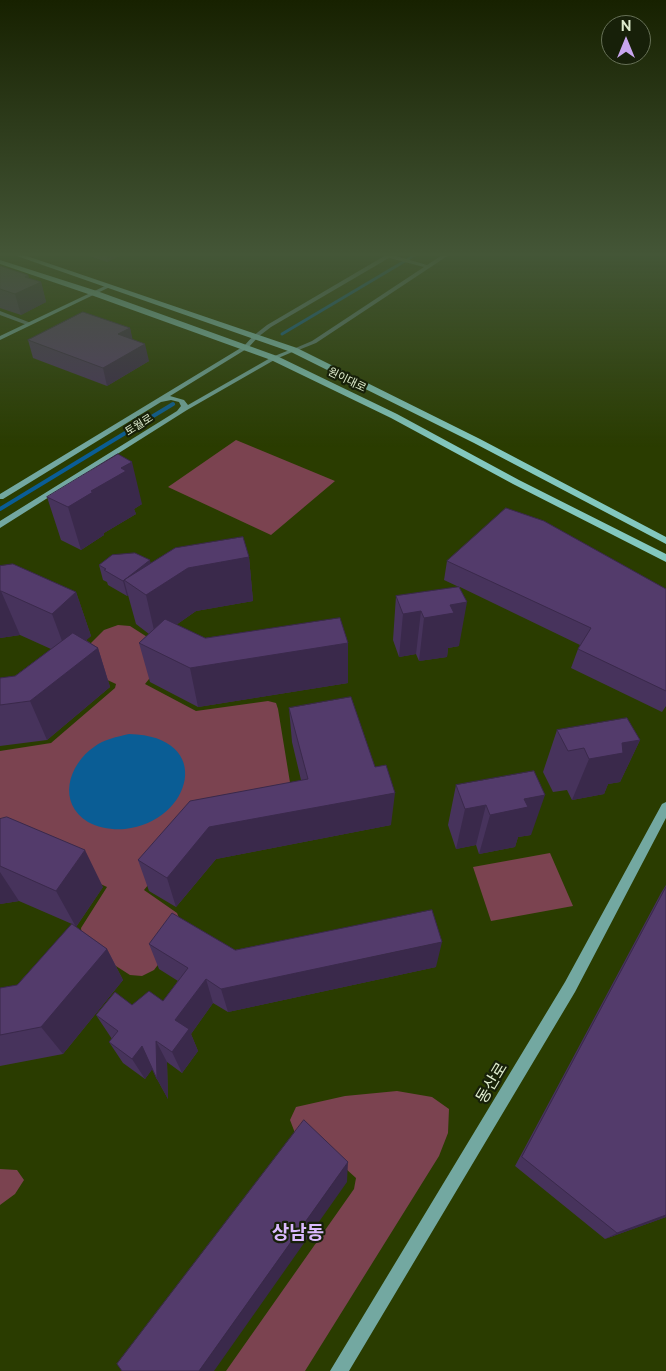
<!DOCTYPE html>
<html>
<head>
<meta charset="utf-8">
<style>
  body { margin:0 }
  #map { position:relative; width:666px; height:1371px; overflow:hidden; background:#2a3c00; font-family:Raleway,sans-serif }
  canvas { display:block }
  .north { position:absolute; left:601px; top:15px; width:50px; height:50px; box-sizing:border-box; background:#172009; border:1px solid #677157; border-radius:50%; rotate:0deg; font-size:14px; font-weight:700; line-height:20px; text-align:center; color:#deebcd }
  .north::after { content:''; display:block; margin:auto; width:18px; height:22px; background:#c8a5ee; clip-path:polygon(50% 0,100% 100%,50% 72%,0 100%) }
</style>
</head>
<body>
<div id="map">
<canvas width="666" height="1371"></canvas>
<div class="north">N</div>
</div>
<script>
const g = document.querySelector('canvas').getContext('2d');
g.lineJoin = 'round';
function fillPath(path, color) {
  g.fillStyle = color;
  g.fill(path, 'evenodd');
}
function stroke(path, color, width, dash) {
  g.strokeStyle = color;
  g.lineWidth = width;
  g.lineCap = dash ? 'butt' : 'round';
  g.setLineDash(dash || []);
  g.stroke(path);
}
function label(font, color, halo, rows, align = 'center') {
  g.font = font + ' Raleway,"Noto Sans KR",sans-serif';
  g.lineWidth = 4.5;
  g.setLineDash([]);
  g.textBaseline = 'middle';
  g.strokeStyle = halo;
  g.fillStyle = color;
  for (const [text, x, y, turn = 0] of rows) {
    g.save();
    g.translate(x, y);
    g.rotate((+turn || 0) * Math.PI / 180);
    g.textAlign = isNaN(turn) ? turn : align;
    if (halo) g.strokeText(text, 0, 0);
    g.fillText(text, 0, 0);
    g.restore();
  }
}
fillPath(new Path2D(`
  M236,440L335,481L271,535L168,487Z
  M118,625L130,626L155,642L161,664L145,684L196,711L268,701L276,703L278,709L294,807L193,830L144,890L177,913L182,925L179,937L154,970L142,976L130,975L83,945L81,928L107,887L29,851L0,856V751L51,743L115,688L116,684L86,670L78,656L104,630Z
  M550,853L573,906L491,921L473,867Z
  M397,1091L432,1097L449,1109L448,1133L439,1156L305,1371H226L354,1189L356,1178L314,1140L295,1133L290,1120L296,1107L345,1096Z
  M0,1169L17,1170L24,1180L15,1194L0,1205Z`), '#7b4350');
fillPath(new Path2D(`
  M129,734C216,736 192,822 125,829C112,830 99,828 88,822C57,803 68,765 94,747C104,739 117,737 129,734Z`), '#0a5d95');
stroke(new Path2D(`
  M282,334L415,255`), '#0a5d95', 3);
stroke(new Path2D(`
  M0,509L173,404`), '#0a5d95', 4);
fillPath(new Path2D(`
  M386,255H393L427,265L442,255H449L316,343L296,351L291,350L312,341L424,267L389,258L271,327L258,337L253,336L267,325Z
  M0,311L31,323L32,324L27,325L0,315Z`), '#5e7f7a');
fillPath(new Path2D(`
  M107,285L112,286L0,340V336Z
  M254,335L259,336L248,348L170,396L184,400L188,405L272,357L292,349L297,350L276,359L187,410L0,528V521L177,411L181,406L179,402L171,400L161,402L3,499H0V494L244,346Z
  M666,802V818L575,992L349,1371H330L565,982L662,804Z`), '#73a8a1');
fillPath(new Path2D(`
  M14,255H24L297,348L480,439L666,537V544L474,443L291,352Z
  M0,260L97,291L277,356L397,414L519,480L666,554V562L513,484L391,418L271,360L91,295L0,264Z`), '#83c8bf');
fillPath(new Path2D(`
  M86,255H122L107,262Z
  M0,266L28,275L29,278L41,282L46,302L21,315L0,308Z
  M130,328L132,339L149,361L107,386L33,358L28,340Z
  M47,497L142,504L134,509L136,514L104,533V535L81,550L61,540Z
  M249,557L253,601L196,611L176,625L205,638L348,643V683L198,707L150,682L139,643L149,634L136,624L128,595L127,596L108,585L107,582L103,580L99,565L150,564Z
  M447,561L666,589V706L662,712L571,668L578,649L580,645L460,587L459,646L448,648L447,657L419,661L416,654L399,657L393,640L396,596L459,587L444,580Z
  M0,566L76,592L91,636L86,640L98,648L110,687L47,740L0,746V678L15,676L51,649L20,635L0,638Z
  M289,708L391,825L216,859L176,907L149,891L138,860L301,780L292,742Z
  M557,730L640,740L620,782L608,784L604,794L572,800L567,790L553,792L543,772Z
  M456,785L531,835L518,837L515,847L479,854L476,845L456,849L448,825Z
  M0,819L103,887L76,927L73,925L107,949L123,980L63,1054L0,1066V988L17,985L72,924L19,901L0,904Z
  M666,885V1217L605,1239L515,1166L661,893Z
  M149,944L235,950L436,967L228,1012L213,1003L191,1034L198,1051L182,1073L167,1062L168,1099L157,1079L152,1069L145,1079L123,1063L109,1042L112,1039L96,1015L132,1005L163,1001L178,981L159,969Z`), '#47335c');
fillPath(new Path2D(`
  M106,255H122L107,262Z
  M28,275L31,286L41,282L46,302L21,315L15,294L25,277Z
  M130,328L134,345L118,334Z
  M145,344L149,361L107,386L103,368Z
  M132,462L142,504L134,509L136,514L104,533V535L81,550L68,507L121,468Z
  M249,557L253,601L196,611L156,639L146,595L188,568Z
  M150,560L153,574L124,580Z
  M124,580L128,595L127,596L123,581Z
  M0,591H1L20,635L0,638Z
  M76,592L91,636L68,657L52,614Z
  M467,602L459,646L448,648L447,657L419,661L424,618L450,605Z
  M421,611L416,654L399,657L403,614Z
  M348,643V683L198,707L190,668Z
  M98,648L110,687L47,740L30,701Z
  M640,740L620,782L608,784L604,794L572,800L589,759L622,743Z
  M395,793L391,825L216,859L176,907L167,878L209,827Z
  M545,795L531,835L518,837L515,847L479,854L490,815L524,799Z
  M486,805L476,845L456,849L465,809Z
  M85,850L103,887L76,927L56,891Z
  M0,872L19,901L0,904Z
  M442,942L436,967L228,1012L221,989Z
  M107,949L123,980L63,1054L41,1027Z
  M206,979L213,1003L191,1034L198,1051L182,1073L172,1052L175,1020Z
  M156,1041L167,1062L168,1099L157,1079Z
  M142,1046L154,1067L145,1079L132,1059Z
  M348,1162L347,1182L214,1371H199Z
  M666,1215V1217L605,1239L617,1233Z`), '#3a294b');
const building = new Path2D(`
  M0,266L28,275L25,277L41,282L15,294L0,289Z
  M83,312L130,328L118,334L145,344L103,368L28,340Z
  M118,454L132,462L121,468L126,471L91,491L93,492L68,507L47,497Z
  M506,508L544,521L666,589V691L578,649L591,628L447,561Z
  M243,537L249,557L188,568L146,595L124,580L175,548Z
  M135,553L150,560L123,581L104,570L106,569L99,565L112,555Z
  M13,564L76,592L52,614L1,591H0V566Z
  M459,587L467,602L450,605L454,613L424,618L421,611L403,614L396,596Z
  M340,618L348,643L190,668L139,643L165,619L205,638Z
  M73,633L98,648L30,701L0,705V678L15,676Z
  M351,697L375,767L386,765L395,793L209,827L167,878L138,860L190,801L308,779L289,708Z
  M627,718L640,740L622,743L623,753L589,759L584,748L568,751L557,730Z
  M534,771L545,795L524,799L528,807L490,815L486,805L465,809L456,785Z
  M7,817L85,850L56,891L0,866V819Z
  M666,887V1215L617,1233L522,1157Z
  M432,910L442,942L221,989L206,979L175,1020L189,1029L172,1052L156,1041L157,1079L142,1046L132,1059L109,1042L118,1031L96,1015L115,992L132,1005L149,991L163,1001L188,968L149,944L172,913L235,950Z
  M72,924L107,949L41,1027L0,1035V988L17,985Z
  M304,1120L348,1162L199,1371H122L117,1364Z`);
fillPath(building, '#533b6b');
stroke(building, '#3a294b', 1);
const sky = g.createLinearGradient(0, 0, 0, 447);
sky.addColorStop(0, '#172100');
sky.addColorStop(0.57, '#445637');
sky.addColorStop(1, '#44563700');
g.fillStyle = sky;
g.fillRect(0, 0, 666, 447);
label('11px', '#deebcd', '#172009', [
  ["원이대로",347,380,26],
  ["토월로",139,425,-32]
]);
label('16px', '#deebcd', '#172009', [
  ["동산로",492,1083,-59]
]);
label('bold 19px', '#dabafe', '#172009', [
  ["상남동",298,1233]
]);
</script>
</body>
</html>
